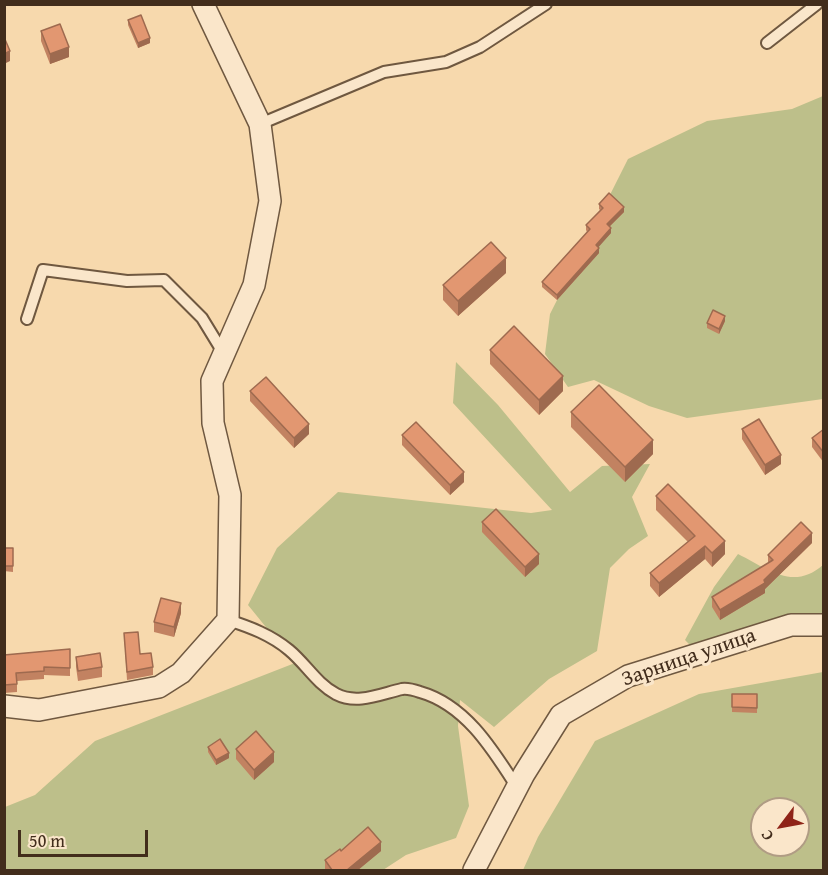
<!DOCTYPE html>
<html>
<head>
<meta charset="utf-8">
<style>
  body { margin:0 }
  #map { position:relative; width:828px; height:875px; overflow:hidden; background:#f7d9ad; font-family:"Gentium Book Plus",serif }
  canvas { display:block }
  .frame { position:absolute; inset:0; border:6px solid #422d1c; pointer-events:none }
  .north { position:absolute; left:750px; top:797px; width:60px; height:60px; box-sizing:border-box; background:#fae6ca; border:2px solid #b09c84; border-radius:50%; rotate:238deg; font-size:16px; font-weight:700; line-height:24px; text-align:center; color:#422d1c }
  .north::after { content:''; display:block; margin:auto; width:21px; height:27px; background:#8f2418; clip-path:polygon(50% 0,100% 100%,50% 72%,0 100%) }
  .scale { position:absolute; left:18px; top:830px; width:130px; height:27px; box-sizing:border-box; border:3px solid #422d1c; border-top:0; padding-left:8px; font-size:18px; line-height:21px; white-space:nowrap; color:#422d1c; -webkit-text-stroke:4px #fae6ca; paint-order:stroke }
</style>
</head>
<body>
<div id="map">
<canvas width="828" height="875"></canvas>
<div class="frame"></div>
<div class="north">С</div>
<div class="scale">50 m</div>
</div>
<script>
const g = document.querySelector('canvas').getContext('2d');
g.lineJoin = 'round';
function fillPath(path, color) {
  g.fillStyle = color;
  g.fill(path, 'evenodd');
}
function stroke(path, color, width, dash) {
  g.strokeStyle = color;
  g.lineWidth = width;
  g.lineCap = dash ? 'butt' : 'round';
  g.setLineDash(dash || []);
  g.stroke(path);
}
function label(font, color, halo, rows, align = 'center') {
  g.font = font + ' "Gentium Book Plus",serif';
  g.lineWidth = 6;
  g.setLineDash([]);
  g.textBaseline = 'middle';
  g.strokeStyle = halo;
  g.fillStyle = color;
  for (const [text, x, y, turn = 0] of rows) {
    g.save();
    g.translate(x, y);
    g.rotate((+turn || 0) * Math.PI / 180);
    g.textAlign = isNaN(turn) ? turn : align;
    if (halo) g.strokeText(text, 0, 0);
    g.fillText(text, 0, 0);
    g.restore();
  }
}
fillPath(new Path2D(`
  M823,96V399L687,418L649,406L594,380L568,387L545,354L550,314L628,159L707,121L792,109Z
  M456,362L498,405L570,492L602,466L650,464L632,497L648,536L629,549L610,568L597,651L549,679L494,727L460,700L458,726L469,806L456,838L406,855L383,870H5V807L35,795L95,741L295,663L248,605L277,548L338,492L531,513L552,510L453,403Z
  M738,554C768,569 793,591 823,565V633L691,646L685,640L714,587Z
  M823,672V870H523L538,837L595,741L699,694ZM762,809H798V845H762Z`), '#bdbf8a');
const service = new Path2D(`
  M767,43L817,4
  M260,124L384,72L446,62L480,47L546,4
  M27,319L43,270L127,281L164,280L202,318L224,354
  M228,620C250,627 271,635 289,650C306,664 316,683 336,694C357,705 380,694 402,689C408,688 414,690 420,692C466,705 493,750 518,789`);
const minor = new Path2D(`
  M4,706L39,710L159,687L181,673L228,620L230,495L213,423L212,381L254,285L270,201L260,124L203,4
  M474,870L524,774L561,715L628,676L791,625H824`);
stroke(service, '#6f5840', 14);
stroke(minor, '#6f5840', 24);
stroke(service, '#fae6ca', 10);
stroke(minor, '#fae6ca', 21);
fillPath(new Path2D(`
  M128,20L150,43L138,48L128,25Z
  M41,31L69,57L50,64L41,41Z
  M599,204L624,212L610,226L611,233L598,247L599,253L557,300L542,287V282L587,232L586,230V225L600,210L599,209Z
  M506,273L458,316L443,300V285Z
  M725,321L719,334L707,328V323Z
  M490,350L563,391L539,415L490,364Z
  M250,391L309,434L294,448L250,401Z
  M571,412L653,454L625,482L571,427Z
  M742,429L781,464L765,475L742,439Z
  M824,429V463L812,447V438Z
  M402,435L464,482L450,495L402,445Z
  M656,496L725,554L712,567L705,559L659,597L650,586V573L688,542L656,510Z
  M482,522L539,564L525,577L482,532Z
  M812,543L765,589V593L720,620L712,607V597L768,563V555Z
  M4,548H13V572L4,571Z
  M181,613L174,637L154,632V622Z
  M124,633L140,654L153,667V675L127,680Z
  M70,649V676L44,675V679L17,681V692L4,693V655Z
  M76,657L102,667V677L78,681L76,667Z
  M732,694H757V713L732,712Z
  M208,747L229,758L216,765L208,752Z
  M236,749L274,762L254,780L236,759Z
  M341,851H381L358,870H325V860Z`), '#c28261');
fillPath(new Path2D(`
  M150,38V43L138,48V43Z
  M69,47V57L50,64V54Z
  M10,51V61L4,64V54Z
  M624,207V212L607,229V224Z
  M611,228V233L596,250V245Z
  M599,248V253L557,300V295Z
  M506,258V273L458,316V301Z
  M725,316V321L719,334V329Z
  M563,376V391L539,415V400Z
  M309,424V434L294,448V438Z
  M653,440V454L625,482V467Z
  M781,455V464L765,475V465Z
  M464,472V482L450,495V485Z
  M812,533V543L765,589V593L720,620V610L764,580Z
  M725,541V554L712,567V553Z
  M705,546V559L659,597V583Z
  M539,554V564L525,577V567Z
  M181,603V613L174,637V627Z
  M274,752V762L254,780V770Z
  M229,753V758L216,765V760Z
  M381,842V851L358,870H347Z`), '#9e6a4f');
const building = new Path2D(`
  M141,15L150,38L138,43L128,20Z
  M60,24L69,47L50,54L41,31Z
  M4,37L10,51L4,54Z
  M609,193L624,207L607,224L611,228L596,245L599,248L557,295L542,282L590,229L586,225L603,208L599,204Z
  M491,242L506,258L458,301L443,285Z
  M713,310L725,316L719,329L707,323Z
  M514,326L563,376L539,400L490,350Z
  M266,377L309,424L294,438L250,391Z
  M599,385L653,440L625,467L571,412Z
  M759,419L781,455L765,465L742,429Z
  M416,422L464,472L450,485L402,435Z
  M824,429V453L812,438Z
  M668,484L725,541L712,553L705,546L659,583L650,573L695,536L656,496Z
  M496,509L539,554L525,567L482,522Z
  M801,522L812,533L764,580L765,583L720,610L712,597L773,560L768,555Z
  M4,548H13V566H4Z
  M161,598L181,603L174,627L154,622Z
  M138,632L140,654L151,653L153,667L127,672L124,633Z
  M70,649V668L44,667V671L16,673L17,684L4,685V655Z
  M100,653L102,667L78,671L76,657Z
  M732,694H757V708L732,707Z
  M256,731L274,752L254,770L236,749Z
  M220,739L229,753L216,760L208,747Z
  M368,827L381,842L347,870H332L325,860L340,849L341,851Z`);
fillPath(building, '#e29771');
stroke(building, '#9e6a4f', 1.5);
label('21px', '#422d1c', '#fae6ca', [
  ["Зарница улица",689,658,-19]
]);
</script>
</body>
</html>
